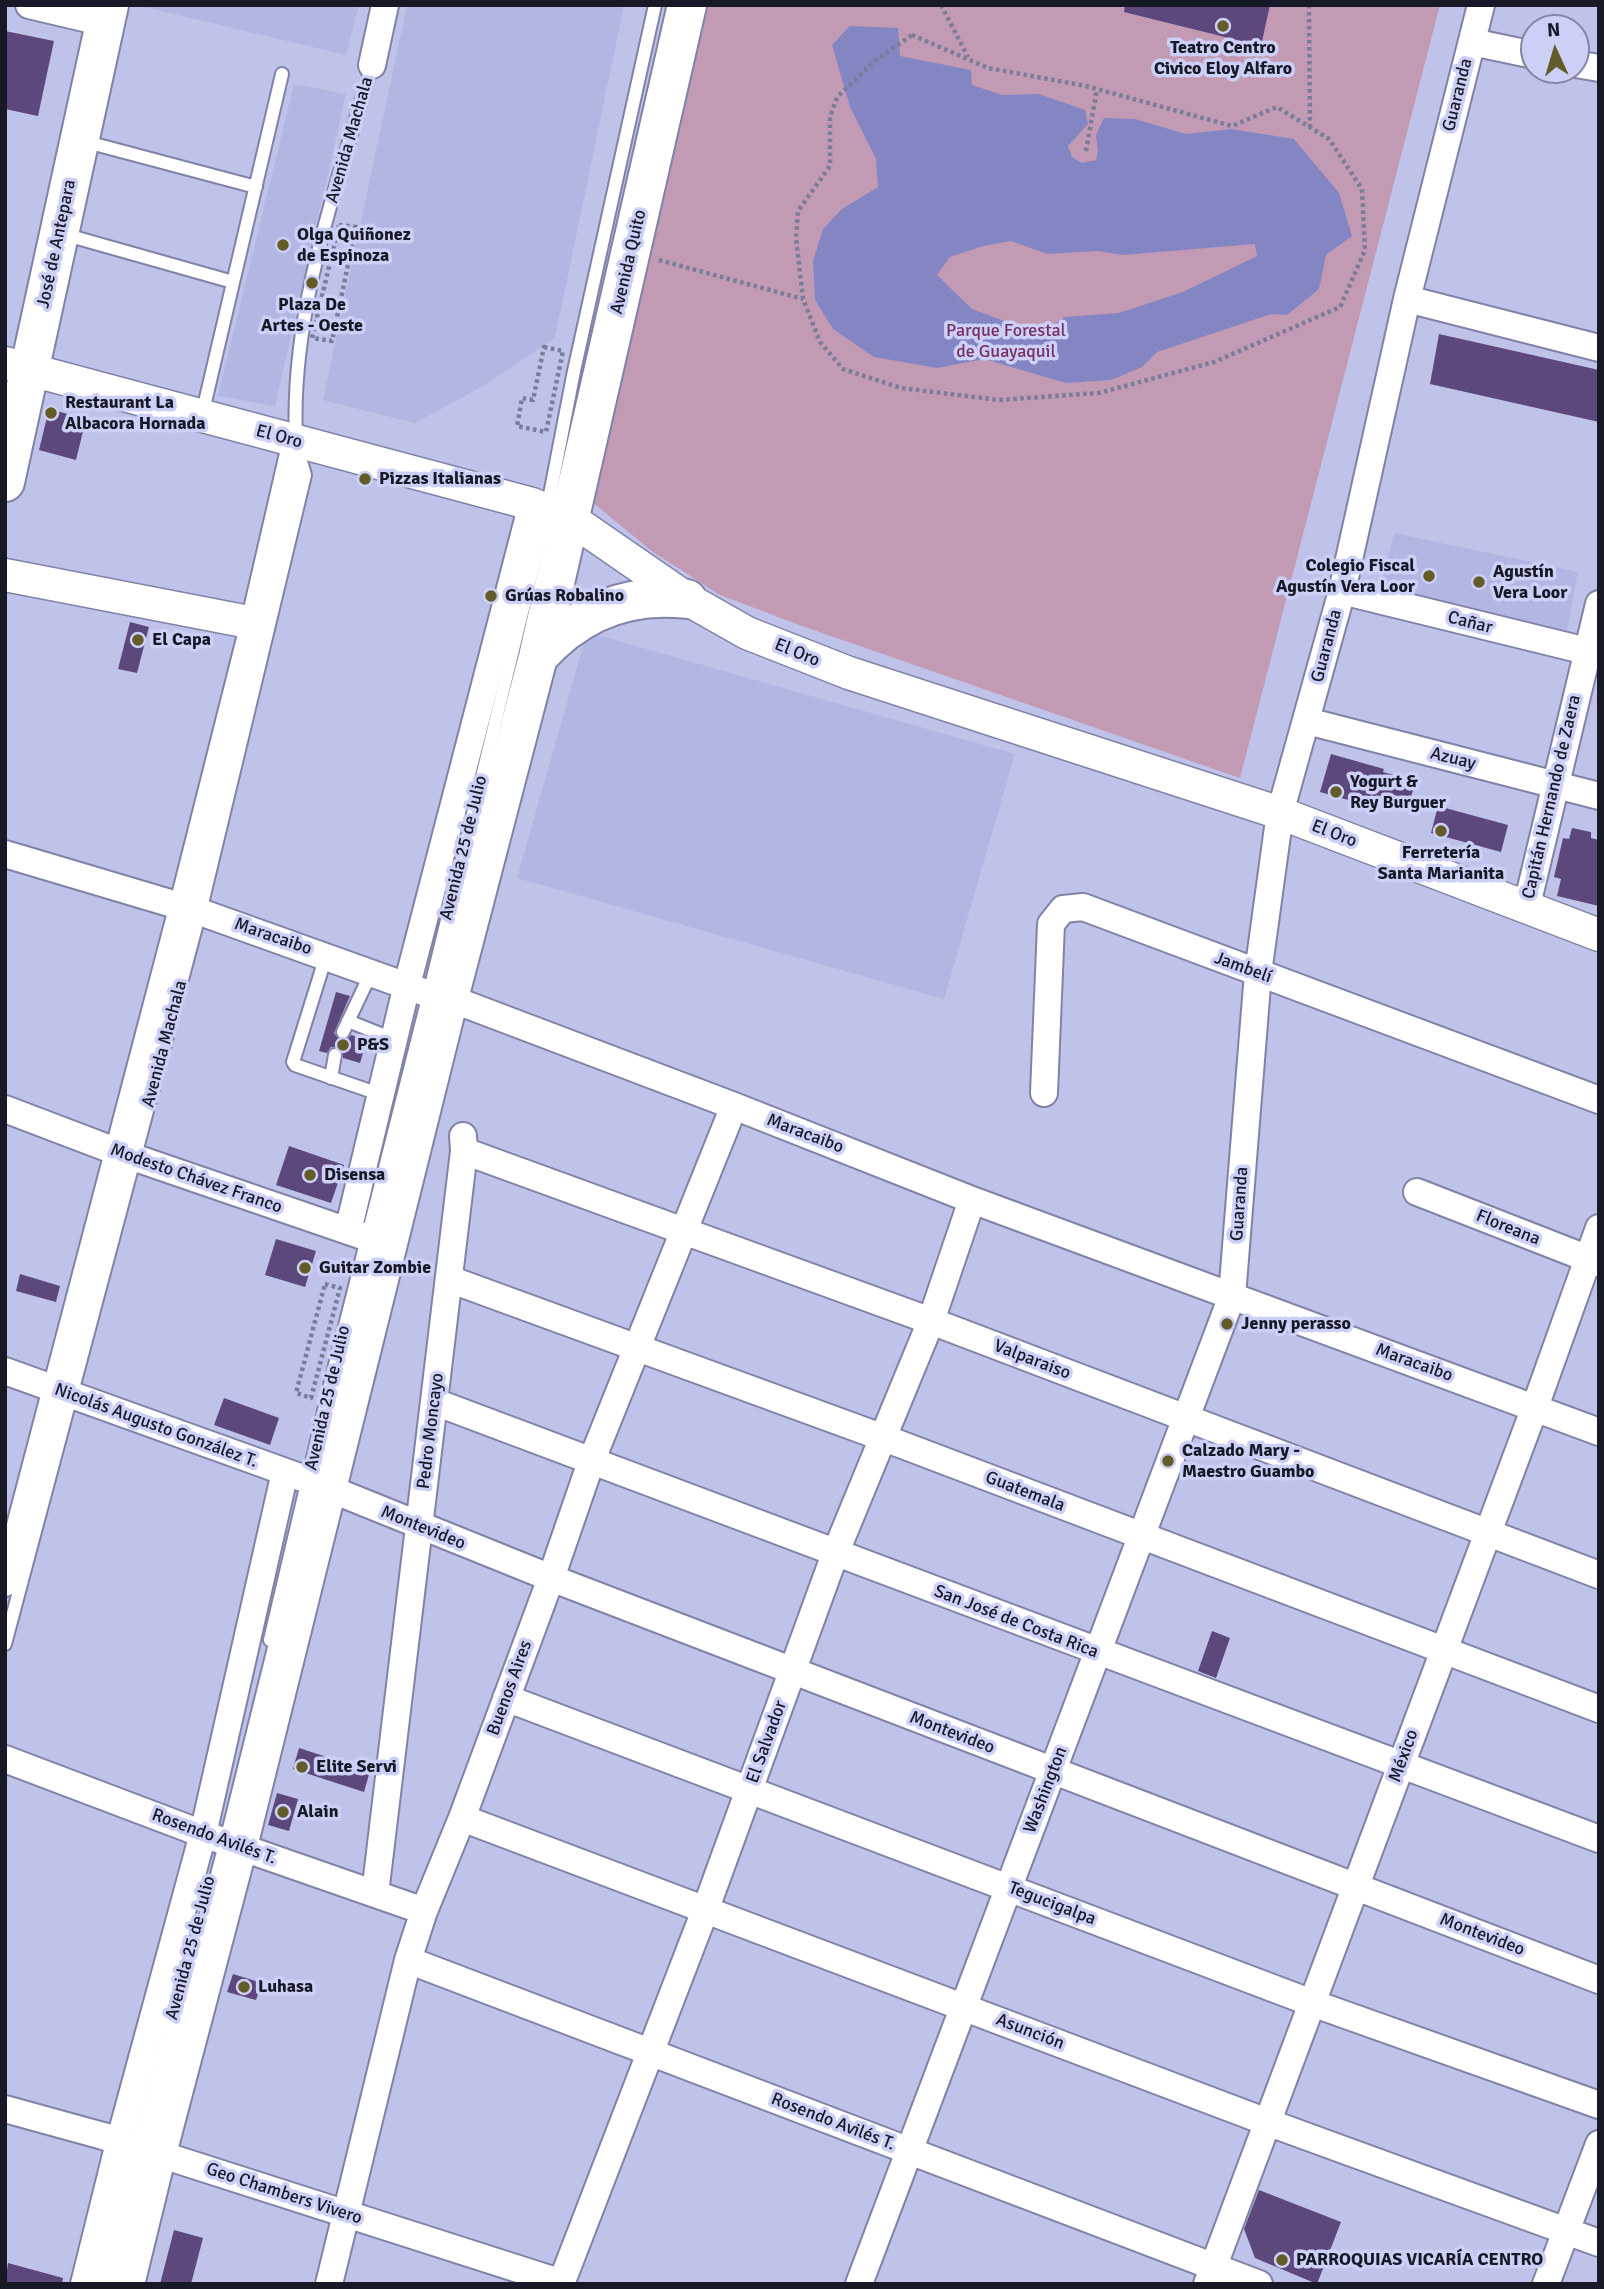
<!DOCTYPE html>
<html>
<head>
<meta charset="utf-8">
<style>
  body { margin:0 }
  #map { position:relative; width:1604px; height:2289px; overflow:hidden; background:#bfc3ea; font-family:Signika,sans-serif }
  canvas { display:block }
  .frame { position:absolute; inset:0; border:7px solid #181927; pointer-events:none }
  .north { position:absolute; left:1520px; top:14px; width:70px; height:70px; box-sizing:border-box; background:#ccd0f7; border:2px solid #8487a4; border-radius:50%; rotate:356deg; font-size:19px; font-weight:700; line-height:28px; text-align:center; color:#181927 }
  .north::after { content:''; display:block; margin:auto; width:24px; height:32px; background:#635c28; clip-path:polygon(50% 0,100% 100%,50% 72%,0 100%) }
</style>
</head>
<body>
<div id="map">
<canvas width="1604" height="2289"></canvas>
<div class="frame"></div>
<div class="north">N</div>
</div>
<script>
const g = document.querySelector('canvas').getContext('2d');
g.lineJoin = 'round';
function fillPath(path, color) {
  g.fillStyle = color;
  g.fill(path, 'evenodd');
}
function stroke(path, color, width, dash) {
  g.strokeStyle = color;
  g.lineWidth = width;
  g.lineCap = dash ? 'butt' : 'round';
  g.setLineDash(dash || []);
  g.stroke(path);
}
function label(font, color, halo, rows, align = 'center') {
  g.font = font + ' Signika,sans-serif';
  g.lineWidth = 7;
  g.setLineDash([]);
  g.textBaseline = 'middle';
  g.strokeStyle = halo;
  g.fillStyle = color;
  for (const [text, x, y, turn = 0] of rows) {
    g.save();
    g.translate(x, y);
    g.rotate((+turn || 0) * Math.PI / 180);
    g.textAlign = isNaN(turn) ? turn : align;
    if (halo) g.strokeText(text, 0, 0);
    g.fillText(text, 0, 0);
    g.restore();
  }
}
fillPath(new Path2D(`
  M136,5H359L346,55Z
  M407,5H624L555,338L483,386L415,423L323,400Z
  M294,84L346,94L275,406L218,396Z
  M1394,533L1578,572L1566,636L1379,592Z
  M587,632L1015,754L944,999L517,878Z`), '#b2b6e3');
fillPath(new Path2D(`
  M706,5H1440L1240,778L802,626L720,595L653,552L592,502Z`), '#c39ab4');
fillPath(new Path2D(`
  M850,26L898,28L900,56L971,70L972,85L1002,95L1039,94L1085,110L1088,124L1068,146L1072,157L1082,163L1096,160L1098,151L1096,135L1104,118L1135,119L1186,134L1231,129L1294,139L1339,193L1352,236L1326,255L1319,289L1287,315L1271,314L1157,352L1142,367L1111,380L1066,383L984,359L937,368L874,357L833,329L815,300L813,261L823,229L842,209L878,187L876,159L850,107L832,45ZM1011,241L1047,254L1097,251L1123,255L1255,244L1257,256L1183,292L1119,313L1065,317L1046,330L1031,331L972,309L937,275L950,257L983,246Z`), '#8386c3');
fillPath(new Path2D(`
  M1125,5H1270L1261,46L1124,12Z
  M5,31L54,41L38,116L5,109Z
  M1439,334L1599,370V422L1430,384Z
  M49,409L86,419L76,460L39,450Z
  M130,622L149,627L137,673L118,669Z
  M1331,754L1384,769L1383,772L1416,781L1407,809L1375,799L1373,807L1320,792Z
  M1438,806L1508,825L1501,852L1431,833Z
  M1572,828L1591,832V838L1599,840V906L1557,896L1561,879L1554,877L1563,838L1569,839Z
  M336,992L350,996L334,1033L340,1040H347L351,1035L367,1040L360,1063L343,1058V1051L337,1047H331L327,1053L319,1051Z
  M289,1146L344,1165L331,1203L276,1185Z
  M276,1239L316,1251L305,1287L265,1275Z
  M20,1274L60,1286L56,1302L16,1291Z
  M224,1398L279,1418L270,1445L214,1425Z
  M1212,1631L1230,1638L1216,1678L1198,1671Z
  M299,1748L370,1771L364,1792L293,1769Z
  M277,1793L298,1799L289,1831L268,1825Z
  M233,1974L262,1983L256,2000L227,1992Z
  M1259,2190L1341,2222L1317,2284L1255,2258L1244,2229Z
  M174,2230L203,2238L191,2284H160Z
  M8,2263L63,2278L62,2284H5Z`), '#5d487e');
const service = new Path2D(`
  M83,141L256,187
  M63,234L233,282
  M202,415L282,74
  M326,956L293,1062L295,1065L379,1094
  M348,1021L393,1039
  M343,1032L371,973
  M331,1078L335,1055
  M270,1640L333,1373L429,994L547,510L574,371L655,5
  M5,1644L200,912L305,475C302,463 297,451 296,439C290,312 337,186 372,65
  M100,2284L187,1963`);
const minor = new Path2D(`
  M29,5L105,23
  M1472,42L1534,55
  M1576,64L1599,68
  M372,65L385,5
  M1407,299L1599,348
  M1342,591L1599,654
  M1307,721L1599,796
  M5,854L200,912L429,994L449,998L734,1106L972,1200L1599,1432
  M1526,909L1599,604
  M1044,1093L1051,924L1063,909L1083,907L1599,1100
  M5,1109L118,1152L389,1245
  M464,1151L931,1321L1599,1575
  M1417,1192L1599,1263
  M348,1231L407,985L532,504
  M449,1279L884,1438L1599,1709
  M5,1371L308,1480L551,1578L1599,1980
  M435,1402L1599,1839
  M5,1583L179,920L254,623L296,441
  M506,1698L1312,2003L1599,2105
  M5,1759L203,1834L424,1911
  M462,1818L1267,2122L1599,2243
  M375,1894L464,1151L463,1136
  M408,1960L1259,2284
  M5,2109L103,2136L562,2283
  M84,2284L119,2143L203,1834L285,1472
  M329,2284L408,1960L424,1911L462,1818L551,1578L591,1462L734,1106
  M561,2284L706,1908L835,1554L931,1321L972,1200
  M859,2284L1232,1296L1258,973L1280,813L1342,591L1407,299L1481,5
  M1207,2284L1535,1407L1599,1228
  M1546,2284L1599,2144`);
const tertiary = new Path2D(`
  M5,363L532,504L571,519L687,599L747,633L849,673L1280,813L1599,935
  M5,575L254,623`);
const primary = new Path2D(`
  M5,482L109,5
  M538,657C577,613 628,592 687,599
  M125,2284L157,2153L238,1846L449,998L538,657L687,5`);
stroke(service, '#8083a7', 16);
stroke(minor, '#8083a7', 30);
stroke(tertiary, '#8083a7', 35);
stroke(primary, '#8083a7', 42);
stroke(new Path2D(`
  M941,5L968,57
  M1309,5L1310,127
  M912,35L988,68L1086,86L1232,126L1277,107L1329,139L1362,189L1365,250L1340,307L1214,362L1099,393L999,400L901,388L843,369L820,342L803,299L796,238L798,211L830,166V117L837,97L875,61Z
  M1086,151L1097,89
  M339,225L356,227L332,341L312,338Z
  M659,260L803,299
  M544,347L563,351L546,432L517,426L522,398L533,400Z
  M325,1284L340,1288L311,1398L296,1393Z`), '#7a7c99', 4.5, [3.5, 3.5]);
stroke(service, '#fff', 12);
stroke(minor, '#fff', 26);
stroke(tertiary, '#fff', 32);
stroke(primary, '#fff', 38);
for (const [x, y, r, color] of [
  [1223,26,7,"#635c28"],
  [283,245,7,"#635c28"],
  [312,283,7,"#635c28"],
  [51,413,7,"#635c28"],
  [365,479,7,"#635c28"],
  [1429,576,7,"#635c28"],
  [1479,582,7,"#635c28"],
  [491,596,7,"#635c28"],
  [138,640,7,"#635c28"],
  [1336,792,7,"#635c28"],
  [1441,831,7,"#635c28"],
  [343,1045,7,"#635c28"],
  [310,1175,7,"#635c28"],
  [305,1268,7,"#635c28"],
  [1227,1324,7,"#635c28"],
  [1168,1461,7,"#635c28"],
  [302,1767,7,"#635c28"],
  [283,1812,7,"#635c28"],
  [244,1987,7,"#635c28"],
  [1282,2260,7,"#635c28"]
]) {
  const dot = new Path2D();
  dot.arc(x, y, r, 0, 2 * Math.PI);
  g.fillStyle = color;
  g.fill(dot);
  stroke(dot, '#ccd0f7', 2.5);
}
label('bold 18px', '#181927', '#ccd0f7', [
  ["Teatro Centro",1223,48,"center"],
  ["Civico Eloy Alfaro",1223,69,"center"],
  ["Olga Quiñonez",297,235],
  ["de Espinoza",297,256],
  ["Plaza De",312,305,"center"],
  ["Artes - Oeste",312,326,"center"],
  ["Restaurant La",65,403],
  ["Albacora Hornada",65,424],
  ["Pizzas Italianas",379,479],
  ["Colegio Fiscal",1415,566,"right"],
  ["Agustín Vera Loor",1415,587,"right"],
  ["Agustín",1493,572],
  ["Vera Loor",1493,593],
  ["Grúas Robalino",505,596],
  ["El Capa",152,640],
  ["Yogurt &",1350,782],
  ["Rey Burguer",1350,803],
  ["Ferretería",1441,853,"center"],
  ["Santa Marianita",1441,874,"center"],
  ["P&S",357,1045],
  ["Disensa",324,1175],
  ["Guitar Zombie",319,1268],
  ["Jenny perasso",1241,1324],
  ["Calzado Mary -",1182,1451],
  ["Maestro Guambo",1182,1472],
  ["Elite Servi",316,1767],
  ["Alain",297,1812],
  ["Luhasa",258,1987],
  ["PARROQUIAS VICARÍA CENTRO",1296,2260]
], 'left');
label('18px', '#181927', '#ccd0f7', [
  ["Guaranda",1458,95,-76],
  ["Avenida Machala",350,140,-74],
  ["José de Antepara",57,244,-78],
  ["Avenida Quito",629,262,-77],
  ["El Oro",279,437,15],
  ["Cañar",1470,623,14],
  ["Guaranda",1327,646,-75],
  ["El Oro",797,653,22],
  ["Azuay",1453,759,14],
  ["Capitán Hernando de Zaera",1552,797,-77],
  ["El Oro",1334,834,21],
  ["Avenida 25 de Julio",464,848,-76],
  ["Maracaibo",273,937,19],
  ["Jambelí",1243,968,20],
  ["Avenida Machala",165,1044,-75],
  ["Maracaibo",805,1134,21],
  ["Modesto Chávez Franco",196,1179,19],
  ["Guaranda",1240,1204,-86],
  ["Floreana",1508,1228,22],
  ["Valparaiso",1032,1360,21],
  ["Maracaibo",1414,1363,20],
  ["Avenida 25 de Julio",328,1398,-77],
  ["Nicolás Augusto González T.",156,1426,20],
  ["Pedro Moncayo",431,1431,-83],
  ["Guatemala",1025,1492,21],
  ["Montevideo",423,1528,22],
  ["San José de Costa Rica",1016,1622,21],
  ["Buenos Aires",510,1688,-70],
  ["Montevideo",952,1733,21],
  ["El Salvador",767,1742,-70],
  ["México",1404,1756,-70],
  ["Washington",1046,1790,-69],
  ["Rosendo Avilés T.",214,1837,20],
  ["Tegucigalpa",1052,1904,21],
  ["Montevideo",1482,1935,21],
  ["Avenida 25 de Julio",191,1948,-75],
  ["Asunción",1030,2032,21],
  ["Rosendo Avilés T.",833,2122,21],
  ["Geo Chambers Vivero",284,2194,18]
]);
label('18px', '#782f62', '#ccd0f7', [
  ["Parque Forestal",1006,331],
  ["de Guayaquil",1006,352]
]);
</script>
</body>
</html>
